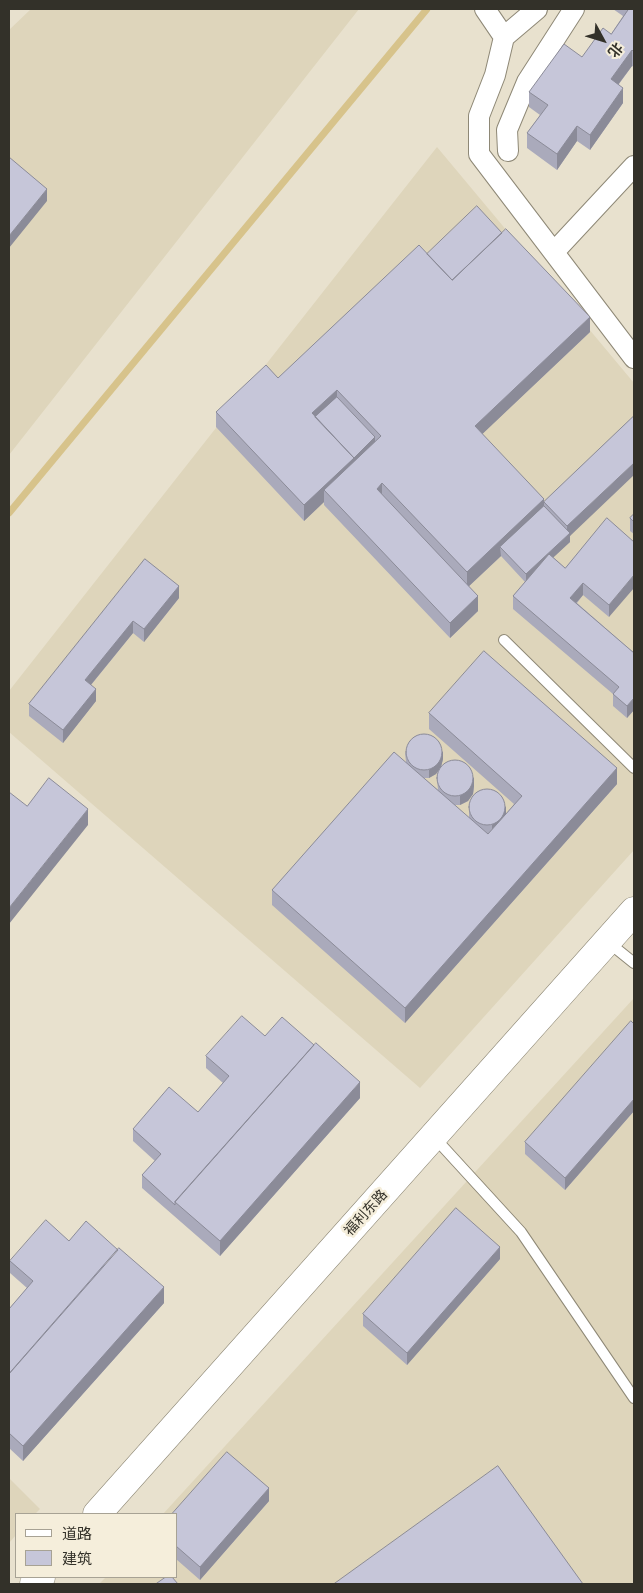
<!DOCTYPE html>
<html>
<head>
<meta charset="utf-8">
<style>
  body { margin:0 }
  #map { position:relative; width:643px; height:1593px; overflow:hidden; background:#e8e1ce; font-family:Figtree,"Noto Sans SC",sans-serif }
  canvas { display:block }
  .frame { position:absolute; inset:0; border:10px solid #333129; pointer-events:none }
  .legend { position:absolute; left:15px; top:1513px; width:162px; height:65px; box-sizing:border-box; background:#f5eedb; border:1px solid #a7a294; margin:0; padding:6px 9px; list-style:none; font-size:15px; color:#333129 }
  .legend li { display:flex; align-items:center; gap:10px; height:25px }
  .legend b { width:25px; border:1px solid #a7a294 }
  .north { position:absolute; left:578px; top:15px; width:50px; height:50px; -webkit-text-stroke:4px #f5eedb; paint-order:stroke; rotate:129deg; font-size:14px; font-weight:700; line-height:20px; text-align:center; color:#333129 }
  .north::after { content:''; display:block; margin:auto; width:18px; height:22px; background:#333129; clip-path:polygon(50% 0,100% 100%,50% 72%,0 100%) }
</style>
</head>
<body>
<div id="map">
<canvas width="643" height="1593"></canvas>
<div class="frame"></div>
<ul class="legend">
<li><b style="height:6px;background:#fff"></b>道路</li>
<li><b style="height:14px;background:#c6c6d9"></b>建筑</li>
</ul>
<div class="north">北</div>
</div>
<script>
const g = document.querySelector('canvas').getContext('2d');
g.lineJoin = 'round';
function fillPath(path, color) {
  g.fillStyle = color;
  g.fill(path, 'evenodd');
}
function stroke(path, color, width, dash) {
  g.strokeStyle = color;
  g.lineWidth = width;
  g.lineCap = dash ? 'butt' : 'round';
  g.setLineDash(dash || []);
  g.stroke(path);
}
function label(font, color, halo, rows, align = 'center') {
  g.font = font + ' Figtree,"Noto Sans SC",sans-serif';
  g.lineWidth = 5;
  g.setLineDash([]);
  g.textBaseline = 'middle';
  g.strokeStyle = halo;
  g.fillStyle = color;
  for (const [text, x, y, turn = 0] of rows) {
    g.save();
    g.translate(x, y);
    g.rotate((+turn || 0) * Math.PI / 180);
    g.textAlign = isNaN(turn) ? turn : align;
    if (halo) g.strokeText(text, 0, 0);
    g.fillText(text, 0, 0);
    g.restore();
  }
}
fillPath(new Path2D(`
  M31,9H359L9,455V30Z
  M437,147L634,383V850L420,1088L9,732V691Z
  M634,998V1584H99L106,1577H176V1514H163Z
  M9,1478L40,1509L35,1514H16V1535L9,1543Z`), '#ded5bb');
stroke(new Path2D(`
  M9,513L427,9`), '#d7c38b', 7);
const service = new Path2D(`
  M504,640L634,768
  M608,942L634,963
  M434,1137L521,1232L634,1398`);
const minor = new Path2D(`
  M485,9L504,37L495,75L479,116V154L634,358
  M504,37L537,9
  M508,151L507,130L527,82L574,9
  M554,252L634,166`);
const secondary = new Path2D(`
  M97,1514L634,911
  M34,1584L41,1577`);
stroke(service, '#8e8876', 12);
stroke(minor, '#8e8876', 22);
stroke(secondary, '#8e8876', 29);
stroke(service, '#fff', 10);
stroke(minor, '#fff', 20);
stroke(secondary, '#fff', 28);
fillPath(new Path2D(`
  M613,9H634V67L632,66L619,84L623,103L590,150L577,141L557,170L527,148V133L540,115L529,107V92L582,57L611,34L623,16Z
  M427,254L590,332L482,434L544,502L634,416L570,536V542L553,557L565,568L634,542L609,617L583,595L577,603L634,653V710L627,718L613,706V694L513,609V596L525,582L501,556L469,586L478,611L450,638L324,505V502L304,521L216,427V412L278,378Z
  M634,514V534L630,531V518Z
  M145,559L179,598L144,642L133,633L91,685L96,701L63,743L29,716V704Z
  M429,713L617,784L405,1023L272,905V890L406,762L405,753L443,759L441,767L474,786L473,794L468,801L460,805H454L469,818V808L506,814L514,804L429,729ZM438,771L437,779L438,790L424,778H429L436,774Z
  M634,1024V1111L565,1190L525,1154V1142Z
  M265,1036L360,1098L220,1256L142,1188V1175L155,1161L133,1141V1129L198,1112L223,1083L206,1068V1056Z
  M69,1241L164,1303L23,1461L9,1448V1309L27,1288L10,1273V1261Z
  M500,1259L407,1365L363,1326V1314Z
  M269,1501L200,1580L176,1559V1514Z`), '#aab');
fillPath(new Path2D(`
  M632,50V66L611,94V79Z
  M623,88V103L590,150V135Z
  M577,126V141L557,170V154Z
  M47,189V201L9,248V236Z
  M590,317V332L475,441V426Z
  M337,390V405L316,425L312,413Z
  M375,437V446L324,490V502L304,521V505Z
  M634,463V475L570,536V542L526,583V574L567,536V526Z
  M382,483V499L377,489Z
  M544,499V515L500,547L501,556L467,588V572Z
  M634,575V588L609,617V605Z
  M583,583V595L570,610V598Z
  M179,586V598L144,642V629Z
  M478,596V611L450,638V623Z
  M133,621V633L85,692V680Z
  M96,689V701L63,743V730Z
  M634,698V710L627,718V706Z
  M443,751V759L441,767L436,774L429,778V770Z
  M617,768V784L405,1023V1008Z
  M474,777V786L473,794L468,801L460,805V796Z
  M506,806V814L492,833V825Z
  M88,809V825L9,924V908Z
  M360,1082V1098L220,1256V1241Z
  M634,1099V1111L565,1190V1178Z
  M500,1247V1259L407,1365V1353Z
  M164,1287V1303L23,1461V1446Z
  M269,1488V1501L200,1580V1567Z`), '#8b8b98');
const building = new Path2D(`
  M629,9H634V52L632,50L611,79L623,88L590,135L577,126L557,154L527,133L548,105L529,92L564,44L582,57L603,28L611,34Z
  M9,157L47,189L9,236Z
  M477,206L502,233L452,280L427,254Z
  M506,229L590,317L475,426L544,499L467,572L382,483L377,489L478,596L450,623L324,490L381,436L337,390L312,413L354,458L304,505L216,412L266,365L278,378L419,245L452,280Z
  M337,397L375,437L354,458L315,417Z
  M634,416V463L567,526L544,502Z
  M544,506L570,533L526,574L500,547Z
  M634,514V522L630,518Z
  M607,518L634,542V575L609,605L583,583L570,598L634,653V698L627,706L613,694L619,687L513,596L549,554L565,568Z
  M145,559L179,586L144,629L133,621L85,680L96,689L63,730L29,704Z
  M484,651L617,768L405,1008L272,890L394,752L488,834L522,796L429,713Z
  M406 752a18 18 0 1 1 36 0a18 18 0 1 1-36 0Z
  M437 778a18 18 0 1 1 36 0a18 18 0 1 1-36 0Z
  M49,778L88,809L9,908V792L27,806Z
  M469 807a18 18 0 1 1 36 0a18 18 0 1 1-36 0Z
  M242,1016L265,1036L282,1017L314,1045L175,1202V1205L142,1175L161,1154L133,1129L169,1087L198,1112L229,1076L206,1056Z
  M631,1021L634,1024V1099L565,1178L525,1142Z
  M316,1043L360,1082L220,1241L175,1202Z
  M456,1208L500,1247L407,1353L363,1314Z
  M46,1220L69,1241L86,1221L118,1250L9,1374V1309L33,1281L10,1261Z
  M119,1248L164,1287L23,1446L9,1433V1374Z
  M227,1452L269,1488L200,1567L176,1546V1514H172Z
  M498,1466L583,1584H334Z
  M166,1577H172L178,1584H156Z`);
fillPath(building, '#c6c6d9');
stroke(building, '#8b8b98', 1);
label('14px', '#333129', '#f5eedb', [
  ["福利东路",366,1213,-48]
]);
</script>
</body>
</html>
